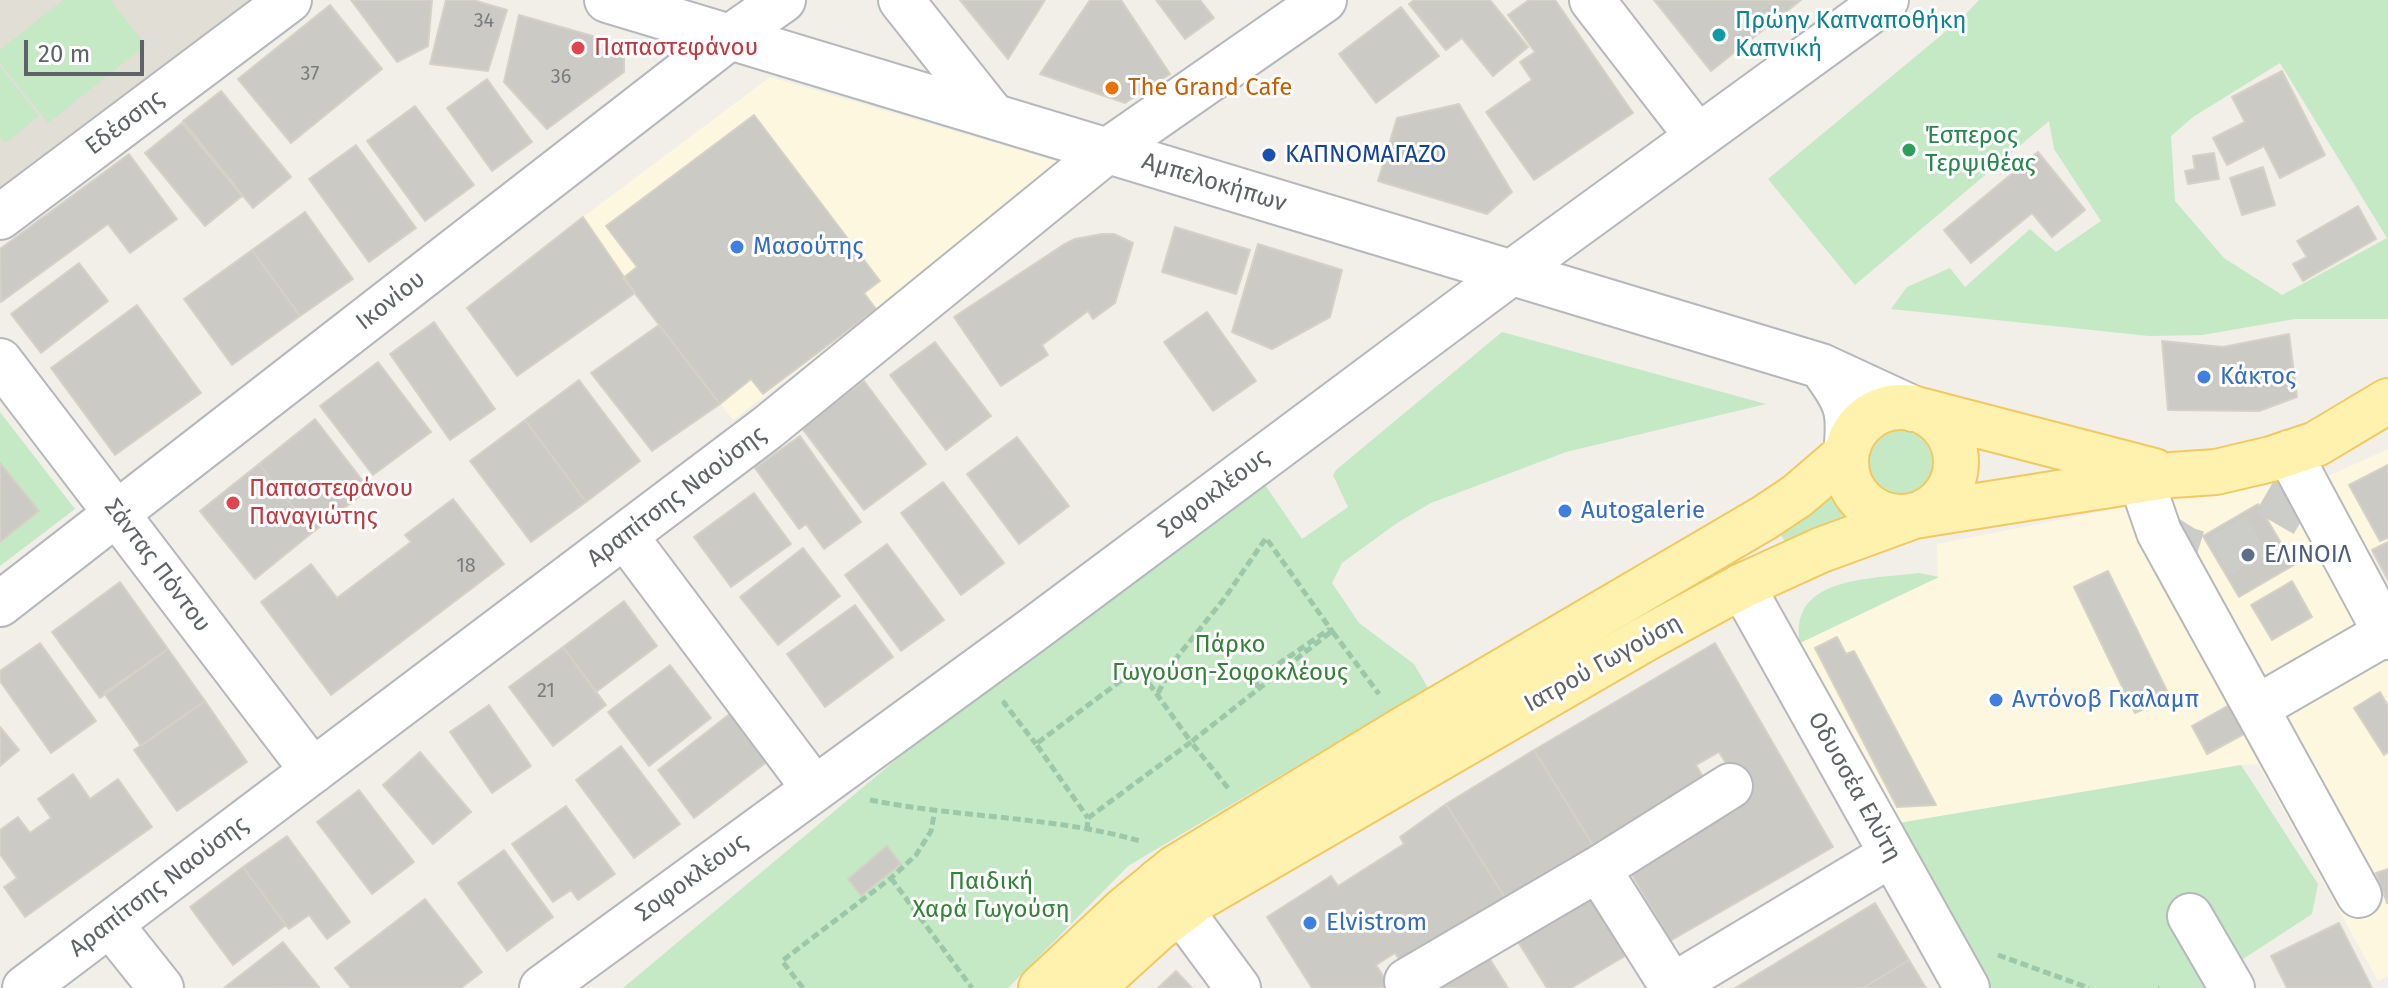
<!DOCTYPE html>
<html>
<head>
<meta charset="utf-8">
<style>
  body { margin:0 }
  #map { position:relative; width:2388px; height:988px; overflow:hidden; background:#f1efe8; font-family:"Fira Sans",sans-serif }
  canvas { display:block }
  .scale { position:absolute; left:24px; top:40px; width:120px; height:36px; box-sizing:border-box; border:4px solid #5f6368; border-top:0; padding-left:10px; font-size:24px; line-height:28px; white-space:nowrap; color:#5f6368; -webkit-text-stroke:6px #fff; paint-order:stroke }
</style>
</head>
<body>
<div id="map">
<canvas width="2388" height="988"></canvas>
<div class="scale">20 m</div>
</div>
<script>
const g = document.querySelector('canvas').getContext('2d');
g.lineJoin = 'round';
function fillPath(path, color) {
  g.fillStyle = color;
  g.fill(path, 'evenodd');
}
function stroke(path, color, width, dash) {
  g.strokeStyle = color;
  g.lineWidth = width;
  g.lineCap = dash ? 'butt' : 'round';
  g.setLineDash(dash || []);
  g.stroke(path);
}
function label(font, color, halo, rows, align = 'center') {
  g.font = font + ' "Fira Sans",sans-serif';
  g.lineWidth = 6;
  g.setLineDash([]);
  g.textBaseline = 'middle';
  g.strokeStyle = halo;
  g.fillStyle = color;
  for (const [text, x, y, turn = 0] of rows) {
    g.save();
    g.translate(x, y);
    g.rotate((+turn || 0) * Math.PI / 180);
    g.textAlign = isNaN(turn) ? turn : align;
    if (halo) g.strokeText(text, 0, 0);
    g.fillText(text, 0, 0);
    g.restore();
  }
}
fillPath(new Path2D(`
  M770,77L1066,164L733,420L623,278L583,217Z
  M2388,449V546L2343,569L2388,648V976L2378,981L2258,764L2241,765L1899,823L1800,643L1938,577L1937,544L2131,506L2241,488L2317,481Z`), '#fef7e0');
fillPath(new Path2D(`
  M0,0H264L0,196Z`), '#e1ded6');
fillPath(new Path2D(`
  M63,0H110L146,45L48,123L0,63V50Z
  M1979,0H2388V319H2295L2202,335L2149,336L1891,309L1907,287L1950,268L1965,287L2030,229L2056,252L2101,221L2054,149L2049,121L1855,285L1768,179L1962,18ZM2280,63L2387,238L2282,295L2224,258L2175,201L2171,136L2193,117Z
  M0,66L39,116L5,143L0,138Z
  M1502,332L1766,404L1566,452L1431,503L1397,523L1342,563L1332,583L1359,623L1414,664L1428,688L1128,866L1008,988H623L990,681L1261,479L1302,539L1348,507L1333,475L1336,470Z
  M0,412L75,509L0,566Z
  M1863 462a39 39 0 1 1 78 0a39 39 0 1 1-78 0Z
  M1825,491L1850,523L1787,544L1778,531Z
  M1919,573L1939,577L1800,643C1788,576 1873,579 1919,573Z
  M2241,765L2318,884L2312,914L2214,978L2219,988H1992L1899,823Z`), '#c5e8c5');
const building = new Path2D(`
  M351,0H432L428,46L397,62Z
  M446,0H473L507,10L488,71L430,64Z
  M960,0H1045L1008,59Z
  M1090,0H1121L1170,74L1125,103L1040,74Z
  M1156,0H1200L1214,18L1185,39Z
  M1414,0H1490L1528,47L1493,76L1462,38L1446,50L1409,4Z
  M1529,0H1555L1633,113L1534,180L1486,112L1532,80L1520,62L1535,52L1508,15Z
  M1654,0H1801L1711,71Z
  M330,5L382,69L291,143L238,79Z
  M1401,7L1439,56L1376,103L1339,54Z
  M519,15L624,45V72L547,129L504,82Z
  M2282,71L2325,155L2280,178L2264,146L2227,165L2213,138L2245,122L2232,97Z
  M487,79L532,142L492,171L447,108Z
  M221,91L291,177L253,208L183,121Z
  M1459,104L1512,192L1487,214L1378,181L1397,118Z
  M415,106L474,185L425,221L367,141Z
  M754,115L880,281L864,293L876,309L763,394L751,379L720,404L623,278L637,267L606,226Z
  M182,123L242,196L205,226L145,153Z
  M356,145L416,228L369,262L309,179Z
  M2038,152L2085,210L2052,237L2032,213L1971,263L1944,230Z
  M2214,153L2219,179L2188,184L2185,171L2195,169L2193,156Z
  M129,154L177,219L130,253L108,224L1,302L0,249Z
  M2263,167L2275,205L2242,215L2230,178Z
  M2358,206L2376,239L2303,281L2293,264L2307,257L2297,241Z
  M305,212L353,279L300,316L252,250Z
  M583,217L635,293L517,376L467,308Z
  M1175,227L1250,250L1236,294L1162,272Z
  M1102,234H1114L1133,243L1115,303L1093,319L1088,311L1042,345L1048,355L1001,386L954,317L1063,245L1075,239Z
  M1258,244L1342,270L1330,317L1272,349L1232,332Z
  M252,250L300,316L232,365L184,299Z
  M79,263L108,301L41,353L11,314Z
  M137,305L201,393L115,455L51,368Z
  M1207,312L1256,381L1213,411L1164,342Z
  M434,322L495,409L450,440L390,354Z
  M659,325L720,404L652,451L591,373Z
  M2289,334L2297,397L2259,411L2168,410L2162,341L2223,347Z
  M935,342L991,416L946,450L890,375Z
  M378,362L431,432L373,475L320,406Z
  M579,380L640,461L586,502L525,420Z
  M864,381L926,464L864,510L801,427Z
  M315,419L369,489L313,532L259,464Z
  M525,420L586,502L531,542L470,461Z
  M800,436L861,522L824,549L806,524L799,529L755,468Z
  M1017,437L1069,506L1019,544L967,474Z
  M0,463L39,511L0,542Z
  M259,464L313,532L255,579L200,511Z
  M2388,465V538L2380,541L2349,485Z
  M943,482L1004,563L961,595L901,513Z
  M754,493L791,544L731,587L694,537Z
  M453,499L504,564L331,695L261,602L311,564L337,598L411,542L405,535Z
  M2258,504L2294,565L2239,597L2203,536Z
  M2388,542V580L2372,550Z
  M887,544L944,620L901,651L845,575Z
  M803,548L840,596L778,645L740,597Z
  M2108,571L2170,697L2135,713L2074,587Z
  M2292,581L2312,617L2272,640L2251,605Z
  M120,582L168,649L100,698L52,632Z
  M624,601L657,646L596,692L563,647Z
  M855,605L893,657L825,707L787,654Z
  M1837,637L1846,654L1854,651L1936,805L1897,807L1815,648Z
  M40,643L96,721L51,753L0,681V671Z
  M1715,643L1833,847L1670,941L1627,866L1747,797L1719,752L1696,765L1706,782L1594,847L1534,750Z
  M563,647L606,705L553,746L509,687Z
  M168,649L205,701L141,746L104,693Z
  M670,665L711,718L649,766L608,712Z
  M2380,692L2388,706V752L2384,755L2354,708Z
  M2240,699L2255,728L2207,754L2192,726Z
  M205,701L247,762L177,811L134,750Z
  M489,705L531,766L492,793L450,732Z
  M731,713L768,761L694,818L658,770Z
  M0,727L19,750L0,766Z
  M621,746L680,824L634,858L576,780Z
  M1534,750L1594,847L1507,901L1446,804Z
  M420,752L471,812L433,844L383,785Z
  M73,774L90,799L118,779L152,827L25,917L4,887L17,878L0,854V830L18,817L30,833L51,818L38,799Z
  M359,790L414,862L372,894L317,822Z
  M1446,804L1507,901L1404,967L1395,953L1376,965L1385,979L1394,975L1403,988H1312L1267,917L1331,876L1338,886L1404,844L1400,837Z
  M566,806L615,874L578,900L571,890L553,902L512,844Z
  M287,836L350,922L327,939L309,915L289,929L243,867Z
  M887,846L901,864L861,896L848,879Z
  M504,850L553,917L507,951L458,883Z
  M243,867L286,925L233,965L190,907Z
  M2388,869V902L2387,903L2376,873Z
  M1589,890L1630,953L1571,988H1547L1515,937Z
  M425,899L482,972L461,988H351L335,968Z
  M1875,903L1909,960L1863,988H1735Z
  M2339,923L2372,988H2287L2271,956Z
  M283,942L319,987L224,988Z
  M1486,953L1508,988H1420Z
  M1909,960L1926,988H1863Z
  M1176,971L1192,988H1158Z`);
fillPath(building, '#cccac5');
stroke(building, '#d6d1c6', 2);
stroke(new Path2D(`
  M2159,532L2186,549L2216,558L2273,526L2302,476`), '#ccccc8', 44, [44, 22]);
const minor = new Path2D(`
  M607,0L1821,366L1914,409
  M901,0L993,116
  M1592,0L1698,137
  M0,217L289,0
  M0,361L313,771
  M1821,366C1847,403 1851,408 1846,454
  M2289,453L2388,637
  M2141,480L2159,532L2256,708
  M625,536L814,788
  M1742,586L1967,988
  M0,604L730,37L783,0
  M1598,869L1672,986
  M1159,881L1238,988
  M2359,895L2256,708L2386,633
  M2190,916L2232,988
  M110,924L161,988
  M1407,981L1598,869L1730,786
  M25,988L767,428L1107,151L1324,0
  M542,988L1034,629L1511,273L1886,0
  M1669,988L1892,854`);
const major = new Path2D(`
  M1846 462a55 55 0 1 1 110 0a55 55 0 1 1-110 0Z
  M1923,411L2154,471
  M1041,988L1124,910L1175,868L1404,729L1764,518L1797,496L1846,454
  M1092,988L1157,929L1197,899L1645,639L1742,586L1821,550L1914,516L2172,475L2216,472L2271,459L2316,444L2388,401`);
stroke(minor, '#b5b8bc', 48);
stroke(major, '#f2c960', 48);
stroke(new Path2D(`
  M1158,693L1178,656L1224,599L1266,538L1332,631L1328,630L1255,680L1259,689
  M1006,701L1004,703L1036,744
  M1228,788L1191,742L1332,631L1379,694
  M870,800C959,818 1053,816 1140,841
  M1087,830L1088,818L1191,742L1138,668L1036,744L1088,818
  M891,878L972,988
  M1998,955L2089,988
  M803,988L782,961L891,878L916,855L931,831L935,810
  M2158,988H2159`), '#9cc7a9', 5, [8, 4]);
stroke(minor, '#fff', 44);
stroke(major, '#fff2af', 44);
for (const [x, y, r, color] of [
  [1719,35,8,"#0f9aa8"],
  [578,48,8,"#e0444e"],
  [1112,88,8,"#e8710a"],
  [1909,150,8,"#2e9e5b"],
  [1269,155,8,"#1a4fb4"],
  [737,247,8,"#3f7fe0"],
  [2204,377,8,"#3f7fe0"],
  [233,503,8,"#e0444e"],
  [1565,511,8,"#3f7fe0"],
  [2248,555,8,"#5c6f8a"],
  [1996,700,8,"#3f7fe0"],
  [1310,923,8,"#3f7fe0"]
]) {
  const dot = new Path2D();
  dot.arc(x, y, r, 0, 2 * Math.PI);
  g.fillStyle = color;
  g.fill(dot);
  stroke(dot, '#fff', 3);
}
label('20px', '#7a7d7f', null, [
  ["34",484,21],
  ["37",310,74],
  ["36",561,77],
  ["18",466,566],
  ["21",546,691]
]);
label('24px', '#0d838f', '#fff', [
  ["Πρώην Καπναποθήκη",1735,21],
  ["Καπνική",1735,49]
], 'left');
label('24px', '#be3a42', '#fff', [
  ["Παπαστεφάνου",594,48],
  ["Παπαστεφάνου",249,489],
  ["Παναγιώτης",249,517]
], 'left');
label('24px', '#c56008', '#fff', [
  ["The Grand Cafe",1128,88]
], 'left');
label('24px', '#5f6368', '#fff', [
  ["Εδέσσης",125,123,-37],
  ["Αμπελοκήπων",1214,183,17],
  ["Ικονίου",391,301,-38],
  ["Σοφοκλέους",1214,494,-37],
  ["Αραπίτσης Ναούσης",677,497,-37],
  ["Σάντας Πόντου",157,566,53],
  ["Ιατρού Γωγούση",1603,664,-29],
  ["Οδυσσέα Ελύτη",1854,787,61],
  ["Σοφοκλέους",692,878,-36],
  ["Αραπίτσης Ναούσης",159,887,-37]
]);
label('24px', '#27864d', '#fff', [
  ["Έσπερος",1925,136],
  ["Τερψιθέας",1925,164]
], 'left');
label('24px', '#164399', '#fff', [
  ["ΚΑΠΝΟΜΑΓΑΖΟ",1285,155]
], 'left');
label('24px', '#366cbe', '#fff', [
  ["Μασούτης",753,247],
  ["Κάκτος",2220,377],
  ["Autogalerie",1581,511],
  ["Αντόνοβ Γκαλαμπ",2012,700],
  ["Elvistrom",1326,923]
], 'left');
label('24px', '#4e5e75', '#fff', [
  ["ΕΛΙΝΟΙΛ",2264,555]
], 'left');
label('24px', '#348238', '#fff', [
  ["Πάρκο",1230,645],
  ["Γωγούση-Σοφοκλέους",1230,673],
  ["Παιδική",991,882],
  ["Χαρά Γωγούση",991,910]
]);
</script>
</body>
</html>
